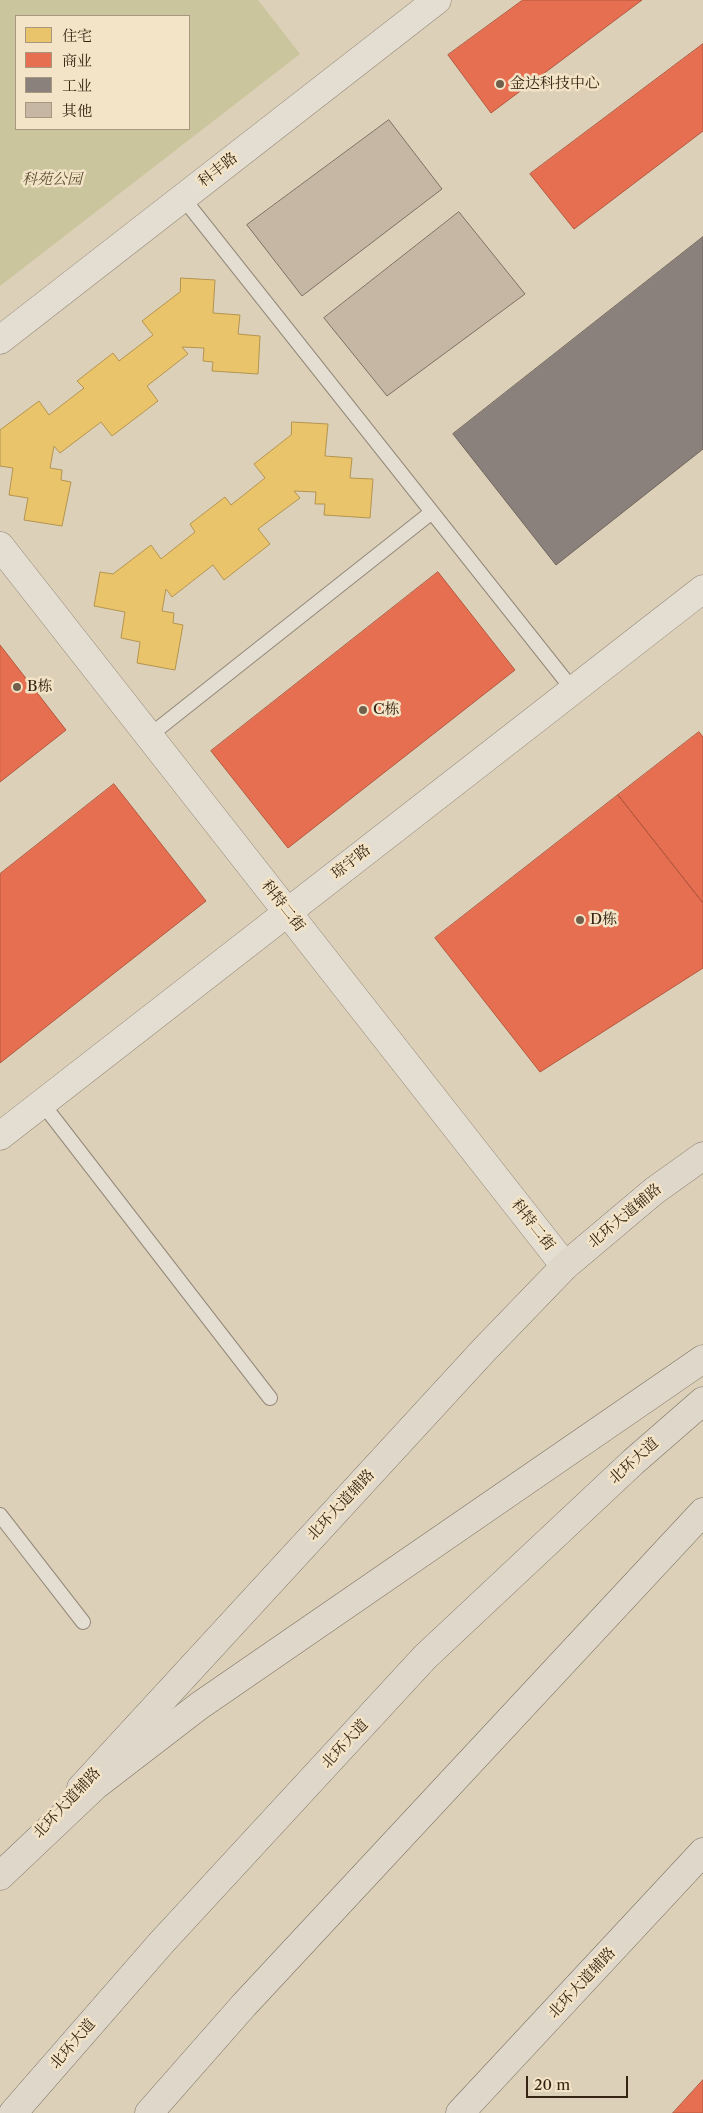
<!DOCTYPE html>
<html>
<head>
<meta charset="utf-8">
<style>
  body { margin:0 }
  #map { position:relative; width:703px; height:2113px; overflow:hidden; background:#ddd0b8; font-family:"Libre Caslon Text","Noto Serif SC",serif }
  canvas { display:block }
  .legend { position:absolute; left:15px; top:15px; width:175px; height:115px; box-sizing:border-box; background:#f3e4c7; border:1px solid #a7977f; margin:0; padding:6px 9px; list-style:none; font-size:15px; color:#352412 }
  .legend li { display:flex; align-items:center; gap:10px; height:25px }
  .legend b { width:25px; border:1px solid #a7977f }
  .scale { position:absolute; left:526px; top:2076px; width:102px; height:22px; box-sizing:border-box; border:2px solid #352412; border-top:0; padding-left:6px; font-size:15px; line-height:18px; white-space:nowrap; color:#352412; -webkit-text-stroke:4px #f3e4c7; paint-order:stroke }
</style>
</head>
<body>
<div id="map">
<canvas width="703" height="2113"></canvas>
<ul class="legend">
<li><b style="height:14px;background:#e9c46a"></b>住宅</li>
<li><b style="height:14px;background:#e76f51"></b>商业</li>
<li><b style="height:14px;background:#8a817c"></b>工业</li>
<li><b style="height:14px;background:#c6b6a4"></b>其他</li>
</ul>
<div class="scale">20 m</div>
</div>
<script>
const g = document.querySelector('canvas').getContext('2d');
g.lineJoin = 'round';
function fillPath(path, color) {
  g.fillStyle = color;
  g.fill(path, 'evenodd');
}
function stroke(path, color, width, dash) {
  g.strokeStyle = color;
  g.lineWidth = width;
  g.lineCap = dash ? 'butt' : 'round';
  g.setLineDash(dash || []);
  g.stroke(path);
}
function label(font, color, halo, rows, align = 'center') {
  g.font = font + ' "Libre Caslon Text","Noto Serif SC",serif';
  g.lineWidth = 5;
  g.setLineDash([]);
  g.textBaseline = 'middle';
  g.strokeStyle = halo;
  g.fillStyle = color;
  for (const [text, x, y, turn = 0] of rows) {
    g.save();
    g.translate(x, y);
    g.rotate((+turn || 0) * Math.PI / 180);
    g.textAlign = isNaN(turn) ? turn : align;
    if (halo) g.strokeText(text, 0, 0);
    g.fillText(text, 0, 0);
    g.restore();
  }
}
fillPath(new Path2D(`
  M0,0H258L300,54L0,286ZM189,16V129H16V16Z`), '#cac59c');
const homes = new Path2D(`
  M181,278L215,280L213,313L240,315L238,334L260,336L258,374L212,371L213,362L203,361L204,348L182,347L188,354L147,386L158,401L112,436L101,422L60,453L54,446L50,468L62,470L61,480L71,482L62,526L24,520L28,498L9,495L13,468L0,466V430L39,401L49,415L84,388L77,381L113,353L119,361L153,335L142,321L180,292Z
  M292,422L328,424L325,456L352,458L350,478L373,479L370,518L324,515L325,504H315L316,492L294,491L300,498L258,529L270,544L224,580L213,565L172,597L166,589L162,611L174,613L173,623L183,625L175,670L137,663L140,642L121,638L125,612L94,606L100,572L113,574L151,545L161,559L195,532L190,524L225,497L231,505L265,478L254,464L291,435Z`);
fillPath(homes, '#e9c46a');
stroke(homes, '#b39450', 1);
const shops = new Path2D(`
  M523,0H642L491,113L448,55Z
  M703,44V131L574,229L530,174Z
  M438,572L515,670L288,848L211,751Z
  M0,645L66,730L0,782Z
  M699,732L703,737V903L618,795Z
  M114,784L206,901L0,1063V874Z
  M618,795L703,903V968L540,1072L435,938Z
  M703,2080V2113H673Z`);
fillPath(shops, '#e76f51');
stroke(shops, '#b2583e', 1);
const industry = new Path2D(`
  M703,237V449L556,565L453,434Z`);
fillPath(industry, '#8a817c');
stroke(industry, '#70655c', 1);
const building = new Path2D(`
  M389,120L442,189L302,296L247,225Z
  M459,212L525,294L387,396L324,318Z`);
fillPath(building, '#c6b6a4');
stroke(building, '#7b7163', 1);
const service = new Path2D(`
  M183,198L573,690
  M149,736L432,512
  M42,1103L270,1398
  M0,1515L83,1622`);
const minor = new Path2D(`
  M0,546L565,1266
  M0,1136L703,589`);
const tertiary = new Path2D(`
  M0,340L437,0`);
const primary = new Path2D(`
  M81,1788L484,1350L565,1266L654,1191L703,1156
  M460,2113L703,1852`);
const trunk = new Path2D(`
  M0,1876L95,1786L199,1706L703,1359
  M13,2113L162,1942L425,1657L633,1462L703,1401
  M149,2113L244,2005L703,1512`);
stroke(service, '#928879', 16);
stroke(minor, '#928879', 29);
stroke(tertiary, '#928879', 29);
stroke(primary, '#7b7163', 29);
stroke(trunk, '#7b7163', 29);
stroke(service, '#e4ddd1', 14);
stroke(minor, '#e4ddd1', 28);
stroke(tertiary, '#e4ddd1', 28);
stroke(primary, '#dfd7c9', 28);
stroke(trunk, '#dfd7c9', 28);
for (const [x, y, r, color] of [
  [500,84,5,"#70604c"],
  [17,687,5,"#70604c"],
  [363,710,5,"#70604c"],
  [580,920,5,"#70604c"]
]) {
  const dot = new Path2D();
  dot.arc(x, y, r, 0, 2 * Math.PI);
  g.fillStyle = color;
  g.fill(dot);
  stroke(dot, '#f3e4c7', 2);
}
label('15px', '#352412', '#f3e4c7', [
  ["金达科技中心",510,84],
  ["B栋",27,687],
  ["C栋",373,710],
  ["D栋",590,920]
], 'left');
label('15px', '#352412', '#f3e4c7', [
  ["科丰路",218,170,-38],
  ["琼宇路",351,862,-38],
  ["科特二街",283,906,52],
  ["北环大道辅路",625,1216,-40],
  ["科特二街",533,1225,52],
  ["北环大道",634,1461,-42],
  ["北环大道辅路",341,1505,-47],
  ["北环大道",345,1744,-47],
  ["北环大道辅路",67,1803,-47],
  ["北环大道辅路",582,1983,-47],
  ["北环大道",73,2044,-49]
]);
label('italic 15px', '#564a2f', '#f3e4c7', [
  ["科苑公园",52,180]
]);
</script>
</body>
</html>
